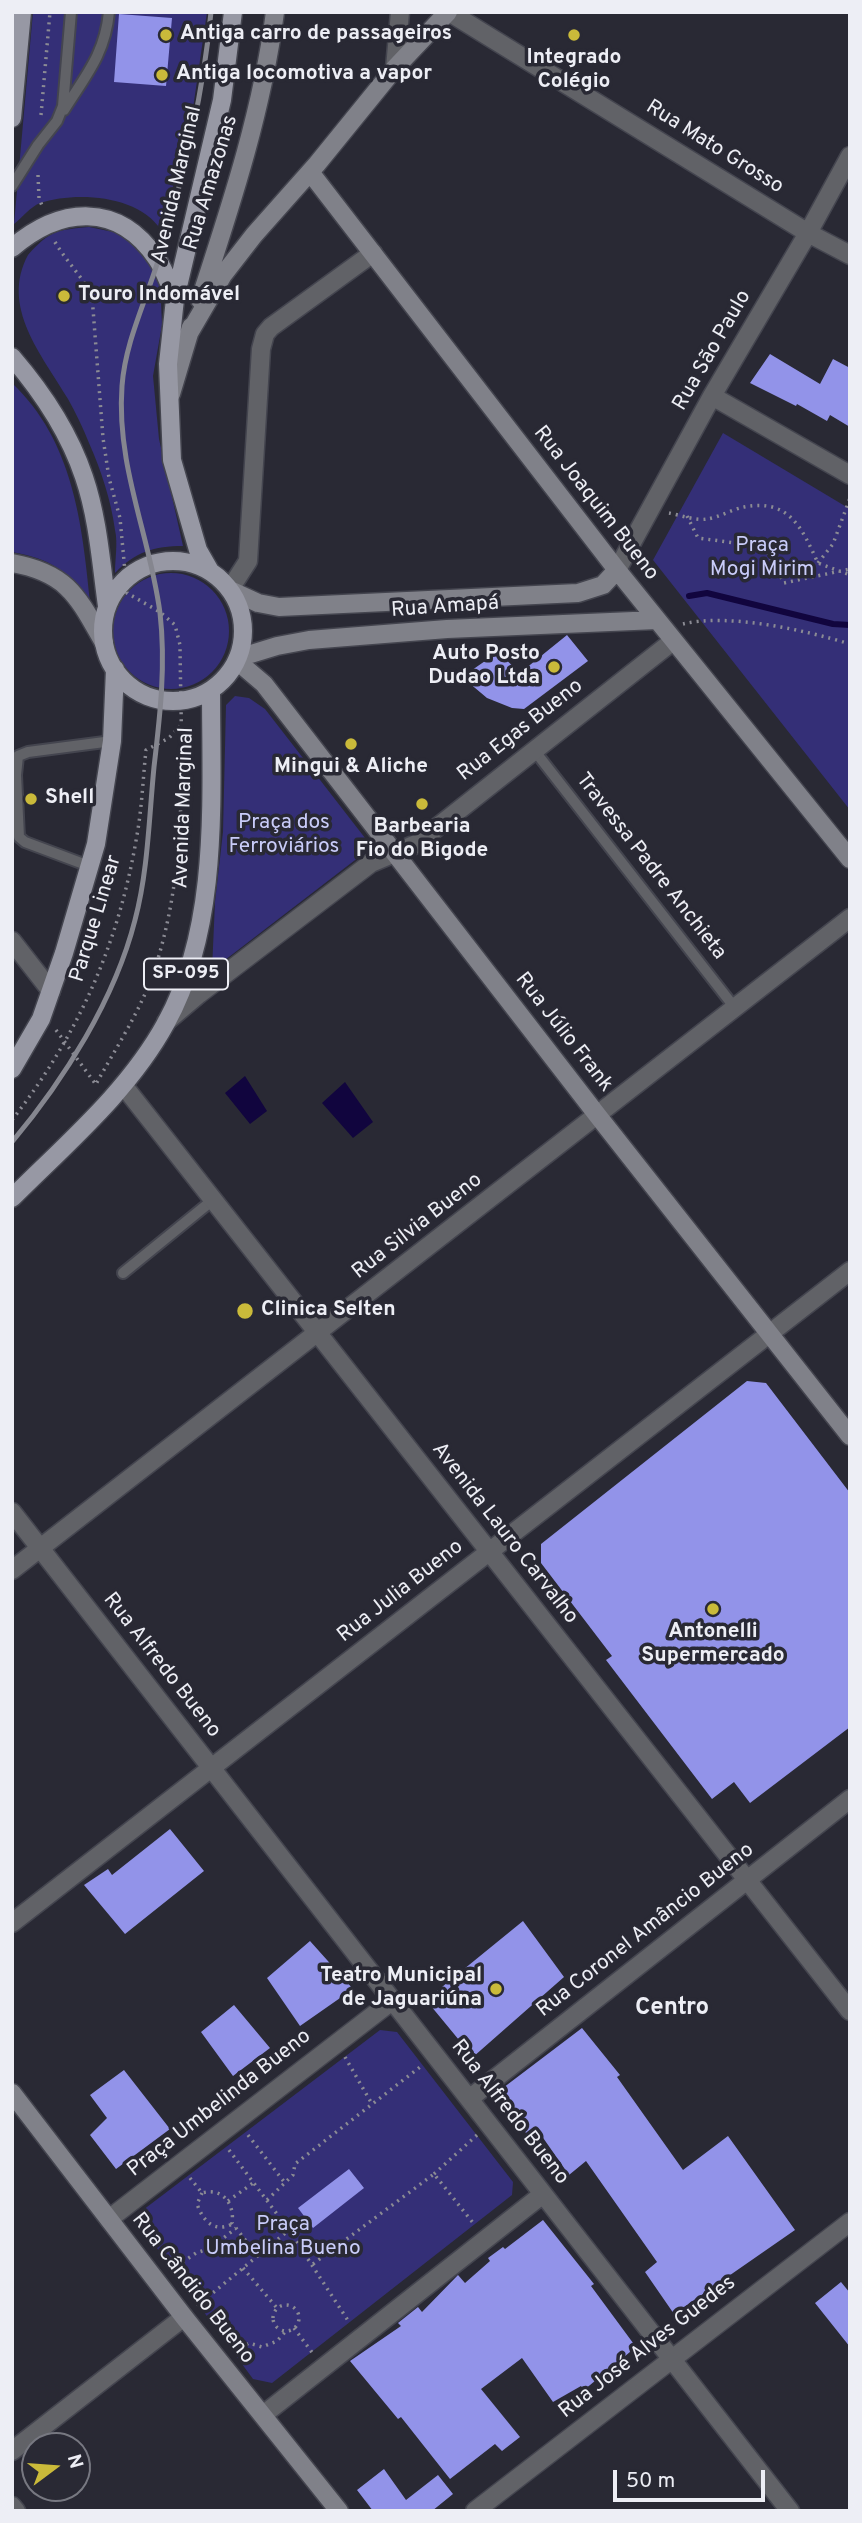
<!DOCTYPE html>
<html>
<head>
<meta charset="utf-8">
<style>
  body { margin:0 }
  #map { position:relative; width:862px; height:2523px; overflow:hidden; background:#292934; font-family:Overpass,sans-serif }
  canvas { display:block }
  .frame { position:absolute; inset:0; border:14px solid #edeef5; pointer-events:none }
  .north { position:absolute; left:21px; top:2432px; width:70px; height:70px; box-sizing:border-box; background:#292934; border:2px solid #777881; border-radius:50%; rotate:74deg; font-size:19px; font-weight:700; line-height:28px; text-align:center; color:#edeef5 }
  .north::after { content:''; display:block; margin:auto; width:24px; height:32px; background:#caba3a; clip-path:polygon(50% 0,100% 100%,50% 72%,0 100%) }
  .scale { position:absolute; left:613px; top:2470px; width:152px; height:32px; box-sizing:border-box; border:4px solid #edeef5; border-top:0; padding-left:9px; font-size:21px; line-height:24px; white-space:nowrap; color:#edeef5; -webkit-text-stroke:5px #292934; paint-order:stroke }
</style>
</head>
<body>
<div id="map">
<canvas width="862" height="2523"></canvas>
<div class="frame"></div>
<div class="north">N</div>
<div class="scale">50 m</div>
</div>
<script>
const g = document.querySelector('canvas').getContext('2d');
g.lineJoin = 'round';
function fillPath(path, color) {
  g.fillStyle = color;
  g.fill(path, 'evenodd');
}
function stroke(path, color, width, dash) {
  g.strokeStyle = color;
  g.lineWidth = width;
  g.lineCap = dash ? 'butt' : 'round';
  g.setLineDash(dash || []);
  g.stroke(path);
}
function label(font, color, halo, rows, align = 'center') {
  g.font = font + ' Overpass,sans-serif';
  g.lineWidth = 7;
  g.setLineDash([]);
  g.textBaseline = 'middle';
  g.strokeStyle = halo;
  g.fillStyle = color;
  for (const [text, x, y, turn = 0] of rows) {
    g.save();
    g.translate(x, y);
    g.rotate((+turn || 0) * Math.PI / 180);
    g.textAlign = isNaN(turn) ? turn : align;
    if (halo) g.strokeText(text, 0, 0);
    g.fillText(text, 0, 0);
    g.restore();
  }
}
fillPath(new Path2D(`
  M33,12H207L191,122L161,230C139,195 76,191 40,203C30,207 22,218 14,224Z
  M89,227L118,233L142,251L160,280L162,325L153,376L159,439L183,546C154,546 135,552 115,573C115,559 118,543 115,530C111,500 101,470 89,443C83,428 76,413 68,399C42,355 0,307 28,255C50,230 58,230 89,227Z
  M12,383C73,441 82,522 90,601C63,569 54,560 12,552Z
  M723,433L850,509V810L653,560Z
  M113 631a58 58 0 1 1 116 0a58 58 0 1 1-116 0Z
  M235,696L249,698L265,709L372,847L212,970L215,902L223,832L226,705Z
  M380,2030L397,2032L513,2182L512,2195L272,2383L253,2379L140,2225L143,2210Z`), '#342f77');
fillPath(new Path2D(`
  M245,1076L267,1111L250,1124L225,1093Z
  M345,1082L373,1122L353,1138L322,1103Z`), '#11053e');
stroke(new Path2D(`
  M689,596L707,593L833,624L850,625`), '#11053e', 6);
fillPath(new Path2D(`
  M119,14L172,18L166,86L114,82Z
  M770,354L820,384L833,359L850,368V427L830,415L827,421L797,404L796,406L750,383Z
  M567,635L588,661L524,709L512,708L487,698L462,677L498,652L520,673Z
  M747,1381L766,1383L850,1493V1727L750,1803L734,1782L712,1799L606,1660L612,1656L541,1563V1544Z
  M170,1829L204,1871L125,1934L84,1885L108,1869L112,1875Z
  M523,1921L564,1977L473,2057L426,2000Z
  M310,1941L353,1989L300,2026L267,1978Z
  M234,2005L270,2048L233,2076L201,2032Z
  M582,2028L620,2075L617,2077L683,2170L728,2136L795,2230L674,2314L645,2272L657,2262L586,2161L569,2175L539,2132L530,2138L495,2094Z
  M124,2070L170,2129L116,2169L90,2135L107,2118L90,2095Z
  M349,2169L364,2188L313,2228L298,2208Z
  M543,2220L594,2284L591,2286L636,2347L584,2390L581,2386L553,2402L522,2358L481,2389L520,2437L502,2451L495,2444L450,2479L401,2417L398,2419L350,2361L401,2326L398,2323L418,2307L422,2312L458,2275L465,2283L490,2261L488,2258L503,2247L505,2249Z
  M841,2282L850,2293V2347L815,2303Z
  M384,2469L406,2500L438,2475L453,2494L432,2511H373L357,2490Z`), '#9293e9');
const lane = new Path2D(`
  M64,110C86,75 105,54 109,12
  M12,186L38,145L57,121L63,106L71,12
  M534,750L735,1008
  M89,866L25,842L19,837L16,775L18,756L28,752L112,741
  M123,1273L214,1199`);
const street = new Path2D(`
  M449,12L808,233L850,255
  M395,68L400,12
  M712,396L850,475
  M617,570L712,396L808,233L850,156
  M230,589L248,561L261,349L265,334L271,327L373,253
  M12,941L51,991
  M166,1022L199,994L371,863L416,844L673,641
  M123,1085L850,2011
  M12,1512L790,2511
  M12,1570L850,918
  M12,1923L850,1271
  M469,2099L850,1799
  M109,2219L393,2000
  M263,2415L543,2194
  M12,2451L184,2317
  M12,2506L16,2511
  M475,2511L850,2222`);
const secondary = new Path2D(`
  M310,172L617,570L850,859
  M200,300C231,205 262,112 275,12
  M188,335L223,275L254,235L317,164L395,68L448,12
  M171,394L191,327
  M12,563C68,573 78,597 104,643
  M232,591L258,603L279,607L578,593L603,585L617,570
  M238,658L277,646L309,640L447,629L657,620
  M237,661L264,684L598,1116L850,1436
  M12,2093L184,2317L339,2511`);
const primary = new Path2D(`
  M12,118L22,12
  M12,248C60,207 118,201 157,259C165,271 170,285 175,299
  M12,357C43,393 69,432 84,477C98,518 101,563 107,606
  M103 631a70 70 0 1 1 140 0a70 70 0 1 1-140 0Z
  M210,571L198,550L172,460L168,364L175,299L222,100L233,12
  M12,1069L41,1019L64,953L96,844L112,741L115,669
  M12,1198C66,1144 129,1091 166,1023C220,925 211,798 211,690`);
stroke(lane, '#44454f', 14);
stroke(street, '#44454f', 21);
stroke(secondary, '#44454f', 21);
stroke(primary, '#44454f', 21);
stroke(new Path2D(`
  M41,115L50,12
  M38,175L39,198L43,208
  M55,242C66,261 82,276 92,296L103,438L109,478L120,518L127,593L160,612L175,625L180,645C181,752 189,861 156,965C143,1007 117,1046 96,1084
  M669,513C680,515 696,521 707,519C717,518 733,509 744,507C790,498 802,529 818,563L850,575
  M687,516L698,538L765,547L784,583L850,569
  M818,563L833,544L850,498
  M683,624C728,613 805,630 850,644
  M56,1030L97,1086
  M12,1120C79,1034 119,943 137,835C142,807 143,778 146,750L169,738L180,726
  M345,2057L372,2104
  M248,2135L285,2183
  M229,2150L289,2230
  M434,2174L477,2135
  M190,2178L202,2193C222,2187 235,2204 232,2223L257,2255
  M202,2193L197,2204C203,2221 214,2233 232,2224
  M267,2200L293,2175L295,2164L420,2067
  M228,2201L253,2183
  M313,2264L434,2174L474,2224
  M243,2268L277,2308
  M171,2270L196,2253L211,2248L236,2228
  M273 2318a13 13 0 1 1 26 0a13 13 0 1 1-26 0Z
  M197,2306L289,2230L349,2322
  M294,2328L314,2355
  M234,2351L249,2343L262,2347L277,2341L286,2331`), '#8b8b94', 3.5, [2, 5]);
stroke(lane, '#616267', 10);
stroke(street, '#616267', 18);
stroke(secondary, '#808189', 18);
stroke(primary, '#9798a4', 18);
stroke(new Path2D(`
  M12,1142C64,1080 115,999 135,920C148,871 149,818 154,767C160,716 166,665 160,613C150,536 116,466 122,386C125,343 145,303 158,261C183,180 203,97 211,12`), '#85868f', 5);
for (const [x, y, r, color] of [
  [166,35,7,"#caba3a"],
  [574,35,7,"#caba3a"],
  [162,75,7,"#caba3a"],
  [64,296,7,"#caba3a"],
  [554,667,7,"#caba3a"],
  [351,744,7,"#caba3a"],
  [31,799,7,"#caba3a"],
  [422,804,7,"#caba3a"],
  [245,1311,9,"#caba3a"],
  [713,1609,7,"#caba3a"],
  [496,1989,7,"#caba3a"]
]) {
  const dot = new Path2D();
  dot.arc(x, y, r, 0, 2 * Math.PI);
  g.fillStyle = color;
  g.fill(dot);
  stroke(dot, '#292934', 2.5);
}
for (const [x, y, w] of [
  [186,974,84]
]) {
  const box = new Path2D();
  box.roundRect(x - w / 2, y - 15.5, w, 31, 5);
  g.fillStyle = '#292934';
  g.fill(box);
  stroke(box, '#edeef5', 2);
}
label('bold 19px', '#edeef5', null, [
  ["SP-095",186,974]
]);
label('bold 21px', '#edeef5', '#292934', [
  ["Antiga carro de passageiros",180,35],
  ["Integrado",574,59,"center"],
  ["Colégio",574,83,"center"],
  ["Antiga locomotiva a vapor",176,75],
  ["Touro Indomável",78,296],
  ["Auto Posto",540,655,"right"],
  ["Dudao Ltda",540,679,"right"],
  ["Mingui & Aliche",351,768,"center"],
  ["Shell",45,799],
  ["Barbearia",422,828,"center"],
  ["Fio do Bigode",422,852,"center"],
  ["Clinica Selten",261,1311],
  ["Antonelli",713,1633,"center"],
  ["Supermercado",713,1657,"center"],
  ["Teatro Municipal",482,1977,"right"],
  ["de Jaguariúna",482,2001,"right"]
], 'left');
label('21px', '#edeef5', '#292934', [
  ["Rua Mato Grosso",714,148,32],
  ["Rua Amazonas",212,183,-73],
  ["Avenida Marginal",178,185,-77],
  ["Rua São Paulo",713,351,-60],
  ["Rua Joaquim Bueno",595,504,52],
  ["Rua Amapá",445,608,-4],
  ["Rua Egas Bueno",521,731,-38],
  ["Avenida Marginal",185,808,-88],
  ["Travessa Padre Anchieta",650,867,52],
  ["Parque Linear",97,919,-73],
  ["Rua Júlio Frank",563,1033,52],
  ["Rua Silvia Bueno",418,1227,-38],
  ["Avenida Lauro Carvalho",504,1534,52],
  ["Rua Julia Bueno",401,1592,-38],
  ["Rua Alfredo Bueno",161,1666,52],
  ["Rua Coronel Amâncio Bueno",646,1931,-38],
  ["Praça Umbelinda Bueno",220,2104,-38],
  ["Rua Alfredo Bueno",509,2113,52],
  ["Rua Cândido Bueno",192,2289,52],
  ["Rua José Alves Guedes",648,2348,-38]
]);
label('21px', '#c9ccf9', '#292934', [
  ["Praça",762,547],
  ["Mogi Mirim",762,571],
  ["Praça dos",284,824],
  ["Ferroviários",284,848],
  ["Praça",283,2226],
  ["Umbelina Bueno",283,2250]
]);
label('bold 24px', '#edeef5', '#292934', [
  ["Centro",672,2009]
]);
</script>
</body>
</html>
